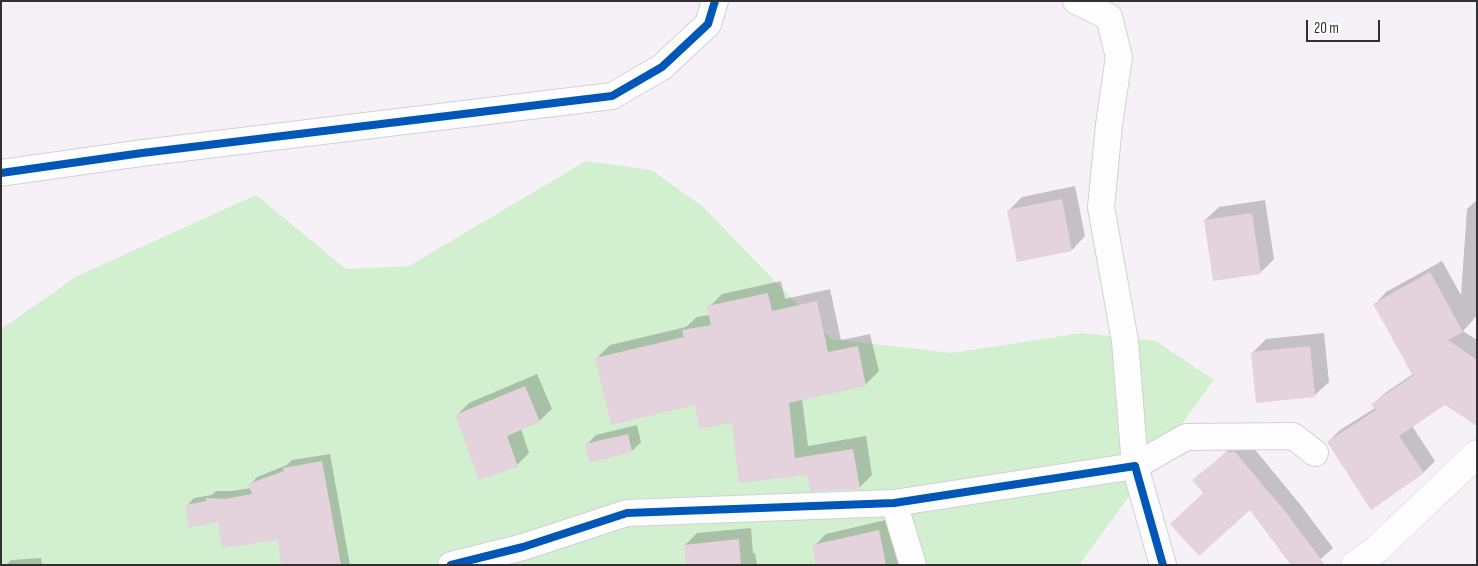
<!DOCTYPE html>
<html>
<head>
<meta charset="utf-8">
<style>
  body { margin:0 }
  #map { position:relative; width:1478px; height:566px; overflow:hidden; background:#f6f1f7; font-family:"Sofia Sans Condensed",sans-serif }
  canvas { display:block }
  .frame { position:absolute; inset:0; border:2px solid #333035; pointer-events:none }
  .scale { position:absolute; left:1306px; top:20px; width:74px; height:22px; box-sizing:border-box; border:2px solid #333035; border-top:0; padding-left:6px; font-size:15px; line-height:18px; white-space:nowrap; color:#333035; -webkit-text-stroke:4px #fff; paint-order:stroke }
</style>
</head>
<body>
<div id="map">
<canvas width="1478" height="566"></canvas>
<div class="frame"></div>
<div class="scale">20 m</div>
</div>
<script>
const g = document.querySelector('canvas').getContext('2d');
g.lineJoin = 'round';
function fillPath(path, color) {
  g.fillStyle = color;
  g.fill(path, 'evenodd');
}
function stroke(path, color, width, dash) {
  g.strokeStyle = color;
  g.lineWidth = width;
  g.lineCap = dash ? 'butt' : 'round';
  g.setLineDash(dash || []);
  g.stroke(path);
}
fillPath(new Path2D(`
  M586,161L652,170L703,207L831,339L952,353L1082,333L1156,341L1214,380L1079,565H1V329L77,276L256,195L346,269L409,266Z`), '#d2f0d0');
fillPath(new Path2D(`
  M1075,186L1085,236L1072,250L1009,210L1022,197Z
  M1265,200L1274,259L1261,272L1205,220L1219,207Z
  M1477,200V317L1473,318L1474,319L1463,331L1477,340V417L1445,403L1412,426L1435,461L1424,472L1372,508L1328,442L1340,430L1375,408L1373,404L1385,393L1413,374L1375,304L1386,292L1442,261L1461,295L1467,209Z
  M781,281L785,299L830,289L841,340L870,334L879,371L866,384L802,399L808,446L866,436L872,475L859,488L808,473L733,421L597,358L610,345L686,327L697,317L710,315L709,307L722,294Z
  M1324,333L1329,382L1315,395L1257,402L1252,353L1266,339Z
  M537,374L552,409L539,421L521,429L529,453L517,465L457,415L469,403Z
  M637,425L641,442L632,451L587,444L596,435Z
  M1240,440H1247L1299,503L1333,548L1314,565L1250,508L1205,493L1194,480Z
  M330,454L350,565H282L279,538L219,521L187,506L194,498L212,495L216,491H232L251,488L250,485L257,477L287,465L292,460Z
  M890,519L900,565H818L814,546L826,534Z
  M751,528L753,554L755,553L757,565H687L685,545L697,533Z
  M41,558L42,565H6L11,560Z`), '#0003');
fillPath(new Path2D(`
  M1062,199L1072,251L1017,262L1007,210Z
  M1252,213L1261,274L1213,281L1204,220Z
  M1430,272L1463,332L1448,340L1477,360V426L1445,405L1399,436L1424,473L1371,510L1327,442L1376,410L1371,404L1413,376L1373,304Z
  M768,293L772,311L817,301L828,352L858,346L866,386L789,403L795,458L853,449L860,489L810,491L807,475L739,483L732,423L699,429L695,405L611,425L595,358L684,337L682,330L711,325L707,306Z
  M1310,346L1315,397L1256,403L1251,352Z
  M525,386L540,422L507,436L518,467L479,480L455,415Z
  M628,434L632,452L590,463L585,444Z
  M1227,452H1235L1288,515L1325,565H1291L1250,510L1199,556L1170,524L1203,493L1192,480Z
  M322,461L341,565H281L278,540L222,548L218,522L189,528L185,505L206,501V498L224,499L252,494L248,484L284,471L283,468Z
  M879,530L886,565H816L812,545Z
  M739,539L741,565H686L684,545Z`), '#e4d2dc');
const street = new Path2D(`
  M1076,1L1109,17L1119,57L1109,125L1101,207L1125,341L1135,466L1186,437L1293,436L1315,453
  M1,173L142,153L612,96L662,67L708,24L715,1
  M894,503L913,565
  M451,565L523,547L627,513L894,503L1135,466L1163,565`);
const secondary = new Path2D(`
  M1355,565L1377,549L1477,454`);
stroke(street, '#d3cfd4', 28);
stroke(secondary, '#d3cfd4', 29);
stroke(street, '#fefdfe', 26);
stroke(secondary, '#fefdfe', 28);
stroke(new Path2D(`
  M1,173L142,153L612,96L662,67L708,24L715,1
  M451,565L523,547L627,513L894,503L1135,466L1163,565`), '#0057b8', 8);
</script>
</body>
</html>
